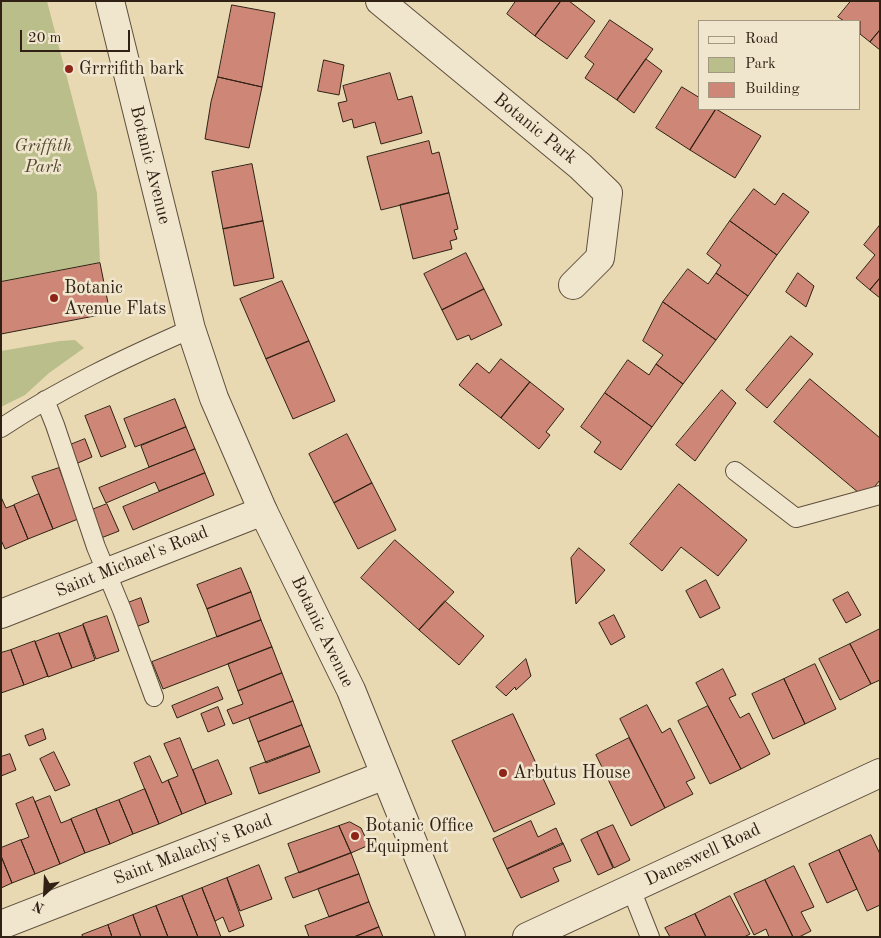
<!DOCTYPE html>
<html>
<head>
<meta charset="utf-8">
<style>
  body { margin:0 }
  #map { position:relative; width:881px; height:938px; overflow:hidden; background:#e8d9b3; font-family:"Old Standard TT",serif }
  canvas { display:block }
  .frame { position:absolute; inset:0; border:2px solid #302114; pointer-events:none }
  .legend { position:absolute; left:698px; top:20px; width:162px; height:90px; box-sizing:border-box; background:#f0e6ce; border:1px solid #a39784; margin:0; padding:6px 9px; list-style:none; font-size:15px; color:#302114 }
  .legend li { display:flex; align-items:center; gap:10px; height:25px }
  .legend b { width:25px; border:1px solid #a39784 }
  .north { position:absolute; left:20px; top:868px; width:50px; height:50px; -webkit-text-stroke:4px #f0e6ce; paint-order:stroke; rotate:205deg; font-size:14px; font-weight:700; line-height:20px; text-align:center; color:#302114 }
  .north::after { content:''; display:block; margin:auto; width:18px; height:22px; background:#302114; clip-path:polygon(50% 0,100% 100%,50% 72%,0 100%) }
  .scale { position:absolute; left:20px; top:30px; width:110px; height:22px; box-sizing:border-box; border:2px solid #302114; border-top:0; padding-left:6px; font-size:15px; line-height:18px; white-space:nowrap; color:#302114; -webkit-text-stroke:4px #f0e6ce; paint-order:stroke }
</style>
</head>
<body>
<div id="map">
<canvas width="881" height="938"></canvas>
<div class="frame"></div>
<ul class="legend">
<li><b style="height:6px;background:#f0e6ce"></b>Road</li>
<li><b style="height:14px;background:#babe8a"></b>Park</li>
<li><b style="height:14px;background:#ce8776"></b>Building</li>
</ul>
<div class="north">N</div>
<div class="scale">20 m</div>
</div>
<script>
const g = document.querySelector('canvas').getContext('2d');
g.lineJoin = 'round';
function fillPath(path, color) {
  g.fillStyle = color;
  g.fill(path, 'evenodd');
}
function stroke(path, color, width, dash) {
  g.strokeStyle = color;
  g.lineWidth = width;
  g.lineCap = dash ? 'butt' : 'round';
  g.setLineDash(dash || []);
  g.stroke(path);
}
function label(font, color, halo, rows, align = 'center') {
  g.font = font + ' "Old Standard TT",serif';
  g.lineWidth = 5;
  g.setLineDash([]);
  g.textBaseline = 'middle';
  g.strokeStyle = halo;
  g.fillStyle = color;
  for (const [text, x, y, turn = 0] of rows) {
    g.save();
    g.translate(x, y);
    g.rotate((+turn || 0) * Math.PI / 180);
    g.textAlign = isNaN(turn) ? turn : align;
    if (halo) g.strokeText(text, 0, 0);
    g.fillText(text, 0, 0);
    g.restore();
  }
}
fillPath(new Path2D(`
  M1,1H47L97,193L100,263L1,282Z
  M75,340L84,348L49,373L25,395L1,407V351L60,341Z`), '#babe8a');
const building = new Path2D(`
  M516,1H561L535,36L507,14Z
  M561,1H569L595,21L567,59L535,36Z
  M851,1H880V30L870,42L860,34V21H844L838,17Z
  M232,5L275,13L262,87L218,77Z
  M610,20L653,49L617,100L585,78L594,64L585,57Z
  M880,30V50L870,42Z
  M646,59L662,71L634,113L617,100Z
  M324,60L344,65L339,95L318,91Z
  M390,73L398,100L412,96L422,133L381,144L375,122L354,128L352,119L343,122L338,103L347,101L343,86Z
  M218,77L262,87L249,148L205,139L211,102Z
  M682,87L700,98V109H716L690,150L656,128Z
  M716,109L761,136L735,178L690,150Z
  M429,141L432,154L439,152L449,193L381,210L367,157Z
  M252,164L263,221L223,229L212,172Z
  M754,189L775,205L783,193L809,212L777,255L730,221Z
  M449,193L458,229L454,230L457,239L450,241L452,249L413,259L400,205Z
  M263,221L274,278L234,286L223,229Z
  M730,221L777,255L748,296L716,273L721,265L707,254Z
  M880,225V278L870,290L856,278L875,255L864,245Z
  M466,253L484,289L442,310L424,274Z
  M100,263L110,313L1,334V282Z
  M688,269L708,284L716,273L748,296L716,340L663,302Z
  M798,273L814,286L806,307L786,292Z
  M880,278V298L870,290Z
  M282,281L309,341L266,359L240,299Z
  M484,289L502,325L471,340L469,335L457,340L442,310Z
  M663,302L716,340L683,384L656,364L663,355L643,341Z
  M791,336L813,354L767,408L746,390Z
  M309,341L335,401L293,419L266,359Z
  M501,359L530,382L501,418L459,385L477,363L489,373Z
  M628,360L649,375L656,364L683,384L652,427L605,393Z
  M810,379L880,438V480L865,498L774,422Z
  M530,382L564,409L546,432L550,435L539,449L501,418Z
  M722,390L736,403L695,461L676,445Z
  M605,393L652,427L621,470L594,452L601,442L581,427Z
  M175,399L186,427L135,447L124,419Z
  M110,406L126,447L101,457L85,416Z
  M186,427L195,449L149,467L141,446Z
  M347,434L372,483L334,503L309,454Z
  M85,439L92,457L73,465L65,447Z
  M195,449L205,473L159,491L155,482L106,503L99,488Z
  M59,468L78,519L53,529L32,477Z
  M205,473L214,495L133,530L123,507Z
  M372,483L396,530L358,549L334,503Z
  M679,484L747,540L718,576L681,547L662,571L630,544Z
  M39,494L53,529L28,539L14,505Z
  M1,497L6,508L14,505L28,539L5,549L1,540Z
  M107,504L119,531L101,538L89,511Z
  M395,540L454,592L419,630L361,578Z
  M579,548L605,570L576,604L571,558Z
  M241,568L251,592L207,609L197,585Z
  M706,580L720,608L700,618L686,591Z
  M251,592L261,620L217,637L207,609Z
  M848,592L861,615L846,623L833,600Z
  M141,598L149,622L133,628L125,604Z
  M445,601L484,636L459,665L419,630Z
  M614,615L625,637L611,645L599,623Z
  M107,616L119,651L96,659L83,624Z
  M261,620L272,647L163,689L152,662Z
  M83,625L95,660L72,668L59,634Z
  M880,629V680L871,684L850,644Z
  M59,633L72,668L48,677L35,642Z
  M35,641L48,676L24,685L11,650Z
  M850,644L871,684L840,700L819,659Z
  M272,647L282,673L238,691L228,664Z
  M11,650L24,685L1,693V653Z
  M526,659L531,676L516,690L515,687L506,696L496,687Z
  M815,664L836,709L805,724L784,679Z
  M723,669L736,695L729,698L740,718L749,713L770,754L741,769L696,683Z
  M282,673L293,701L233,724L227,710L243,704L238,691Z
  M784,679L805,724L773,739L752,694Z
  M218,687L223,699L177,718L172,706Z
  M293,701L302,725L258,742L249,718Z
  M647,705L662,733L670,728L695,778L686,782L693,794L665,808L620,719Z
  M708,706L741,769L710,784L678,721Z
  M218,707L225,725L208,732L201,714Z
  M513,714L555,804L494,832L452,741Z
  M302,725L310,746L266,763L258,742Z
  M43,729L46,739L29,746L25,736Z
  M180,738L206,804L182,814L168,780L178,776L164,744Z
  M629,738L665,808L631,826L596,755Z
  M310,746L320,772L259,794L250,768Z
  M54,752L70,785L55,791L40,759Z
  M10,754L16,770L1,776V757Z
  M150,756L162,783L168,780L182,814L159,824L134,763Z
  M218,760L232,794L206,804L193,770Z
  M145,789L159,824L133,834L119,800Z
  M50,796L61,823L71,819L85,853L60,864L35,802Z
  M33,797L60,864L35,874L21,840L29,837L16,804Z
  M119,800L133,834L110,844L96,809Z
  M96,809L110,844L85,853L71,819Z
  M531,821L538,837L556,828L563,844L507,869L493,839Z
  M350,822L361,828L369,845L351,853L339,826Z
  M613,825L630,860L614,868L597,832Z
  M339,826L351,853L299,873L288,844Z
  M597,832L613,868L598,875L581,840Z
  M871,835L880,854V905L867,911L839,850Z
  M21,840L35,874L12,883L1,856V848Z
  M563,843L571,861L553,868L559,881L521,898L507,869Z
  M839,850L857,889L827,903L809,864Z
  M351,853L359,874L293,898L285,878Z
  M1,856L12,883L1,888Z
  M259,865L272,899L240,911L227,878Z
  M794,866L814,907L801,912L811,931L799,937H793L765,880Z
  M359,874L369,902L329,917L318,889Z
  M227,878L244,926L229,932L223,917L215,921L202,888Z
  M765,880L785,920L793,937H769L766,929L754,935L734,894Z
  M202,888L215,921L221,937H198L182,896Z
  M182,896L198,937H168L156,906Z
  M730,896L750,934L744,937H706L695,914Z
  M369,902L379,927L354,937H309L305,926Z
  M156,906L168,937H141L133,915Z
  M695,914L706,937H670L665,928Z
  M133,915L141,937H112L108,925Z
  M108,925L112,937H83L82,935Z
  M379,927L383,937H354Z`);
fillPath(building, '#ce8776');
stroke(building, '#302114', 1);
const service = new Path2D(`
  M45,400L55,425L96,547L122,610L154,697
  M1,428C61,388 125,358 191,329
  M735,471L796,518L880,495
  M631,889L650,937`);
const minor = new Path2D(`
  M380,1L580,166L608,193L600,258L573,285
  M1,614L263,511
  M1,925L385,775
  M527,937L880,773`);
const tertiary = new Path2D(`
  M110,1L191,329L214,398L263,511L351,690L451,937`);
stroke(service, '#5e4f3c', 20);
stroke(minor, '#5e4f3c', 30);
stroke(tertiary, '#5e4f3c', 30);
stroke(service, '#f0e6ce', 18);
stroke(minor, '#f0e6ce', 28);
stroke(tertiary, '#f0e6ce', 28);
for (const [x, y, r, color] of [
  [69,69,5,"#8f2418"],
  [54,298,5,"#8f2418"],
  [503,773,5,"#8f2418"],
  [355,836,5,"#8f2418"]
]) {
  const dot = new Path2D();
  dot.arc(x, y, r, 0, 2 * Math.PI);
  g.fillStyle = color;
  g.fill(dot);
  stroke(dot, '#f0e6ce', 2);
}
label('18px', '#302114', '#f0e6ce', [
  ["Grrrifith bark",79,69],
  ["Botanic",64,288],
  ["Avenue Flats",64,309],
  ["Arbutus House",513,773],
  ["Botanic Office",365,826],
  ["Equipment",365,847]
], 'left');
label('18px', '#302114', '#f0e6ce', [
  ["Botanic Park",535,129,39],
  ["Botanic Avenue",150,165,76],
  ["Saint Michael's Road",132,562,-22],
  ["Botanic Avenue",322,632,64],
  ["Saint Malachy's Road",193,850,-21],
  ["Daneswell Road",703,855,-25]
]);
label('italic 18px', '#524832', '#f0e6ce', [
  ["Griffith",43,146],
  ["Park",43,167]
]);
</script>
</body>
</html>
